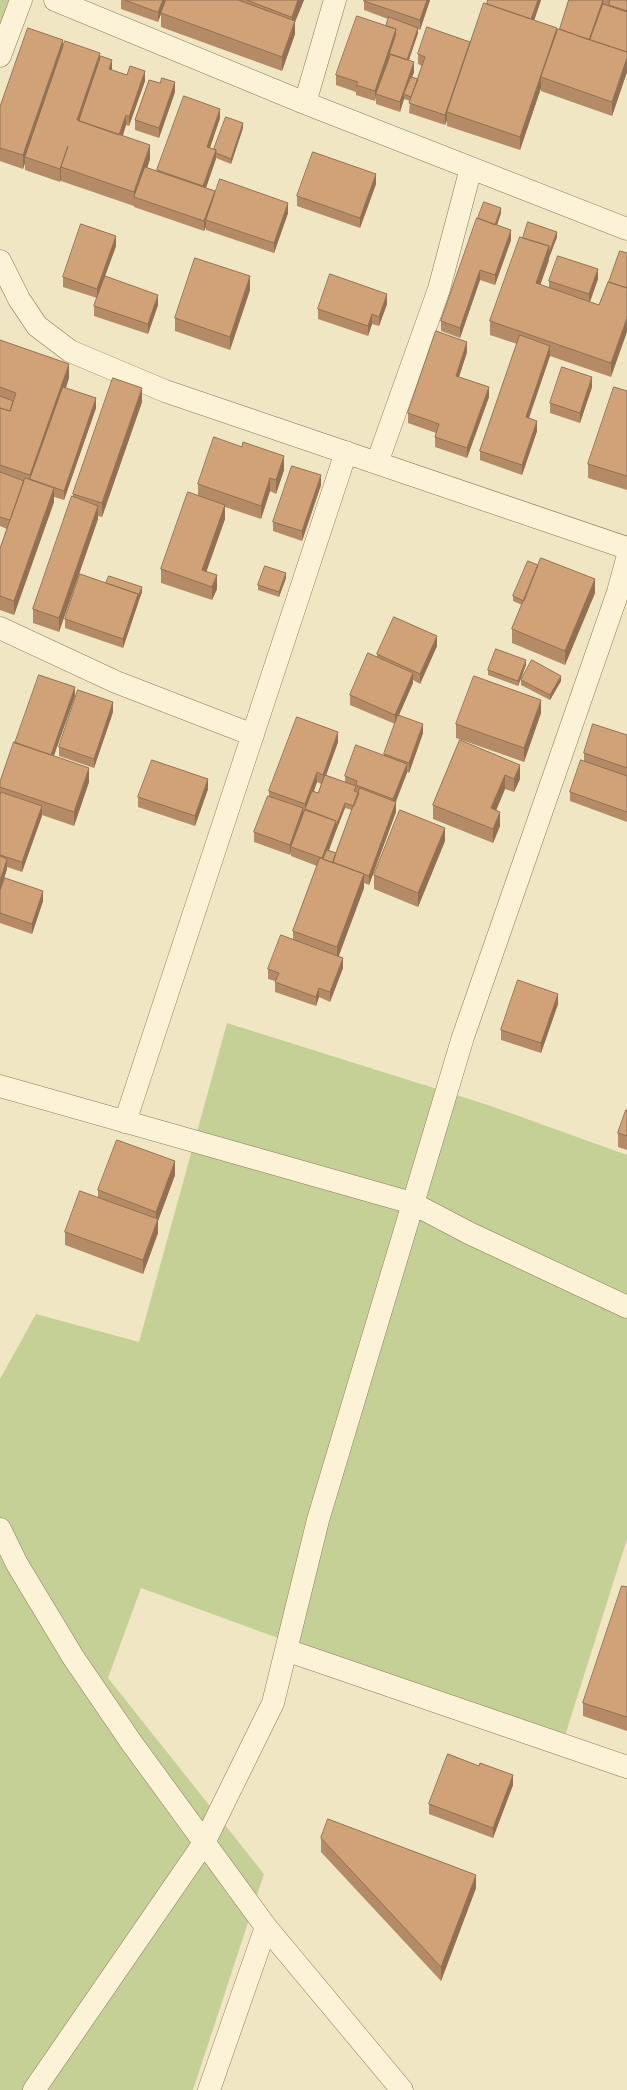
<!DOCTYPE html>
<html>
<head>
<meta charset="utf-8">
<style>
  body { margin:0 }
  canvas { display:block; background:#f1e6c3 }
</style>
</head>
<body>
<canvas width="627" height="2090"></canvas>
<script>
const g = document.querySelector('canvas').getContext('2d');
g.lineJoin = 'round';
function fillPath(path, color) {
  g.fillStyle = color;
  g.fill(path, 'evenodd');
}
function stroke(path, color, width, dash) {
  g.strokeStyle = color;
  g.lineWidth = width;
  g.lineCap = dash ? 'butt' : 'round';
  g.setLineDash(dash || []);
  g.stroke(path);
}
fillPath(new Path2D(`
  M0,0H11L0,32Z
  M227,1023L488,1105L627,1155V1539L563,1742L141,1588L108,1678L264,1874L193,2090H0V1379L36,1314L139,1342Z`), '#c5d096');
const minor = new Path2D(`
  M55,0L305,103L627,229
  M0,56L21,0
  M305,103L335,0
  M0,261L19,299L37,326L70,351L165,391L627,548
  M377,463L439,289L471,168
  M0,628L116,682L253,735
  M0,1086L412,1203L469,1233L627,1307
  M125,1122L346,452
  M0,1529L17,1564L73,1657L131,1742L266,1927L402,2090
  M286,1650L627,1767
  M34,2090L204,1843L273,1703L318,1520L463,1037L618,592L627,559
  M209,2090L266,1927`);
stroke(minor, '#8c7858', 23);
stroke(minor, '#fbf2d7', 22);
fillPath(new Path2D(`
  M121,0H304L295,22V34L282,71L161,27V14L158,22L121,9Z
  M364,0H430L420,30L418,29V33L409,60L414,72L412,77L418,79L422,66L418,64V54L470,42L487,4L541,0L534,20L557,32L560,29L569,0H627V72L612,116L541,91V88L520,150L447,126V120L445,125L409,113L410,101L404,99L400,112L376,104V96L375,101L356,95V92L336,85V75L386,26L388,19L364,10Z
  M100,59L112,70L145,81L129,126L126,125L123,136L150,159L147,168L157,171V170L220,118L210,148L214,149L243,128L231,164L216,158L206,188L215,195L288,213L274,253L206,230V227L204,231L134,207V205V206L61,181V179L60,182L25,170V163L23,169L0,161V107Z
  M175,92L159,138L135,130V120Z
  M376,184L360,228L297,206V196Z
  M501,213L497,225L511,240L495,285L480,280L460,338L441,331V321L478,218Z
  M557,237L549,258V260L540,285L549,288V281L598,279L590,302L599,305L609,282L620,251L611,377L550,356L528,418L537,431L522,475L480,460V451L517,344L490,335V321L523,238Z
  M116,246L105,276L158,305L148,334L94,316V306L97,298L63,287V277Z
  M250,290L230,350L175,331V318Z
  M387,304L379,326L372,324L368,336L318,319V309Z
  M0,340L69,378L66,388L96,408L64,500L54,497V502L14,615L0,610V549L7,529L0,526Z
  M467,352L459,377L489,397L467,458L435,447V437L436,433L408,423V413Z
  M592,387L580,423L550,413V403Z
  M627,391V490L588,478V464Z
  M142,402L102,517L98,516V519L59,632L33,623V609L73,497V494Z
  M284,470L276,494L270,491L261,519L225,507V519L206,572L217,589L212,600L161,583V569L198,495V484Z
  M321,485L302,541L273,531V522Z
  M286,578L279,597L258,590V585Z
  M142,592L123,648L65,628V619Z
  M595,593L565,665L512,643V629L522,605L513,601V596Z
  M437,646L420,684L413,680V683L399,715L423,733L409,773L407,772L396,802V812L369,885L364,883V888L338,956L343,968L330,1002L319,997L316,1006L275,992V981L268,979V969L293,940V931L317,866L291,856V851L290,855L254,842V832L269,796V791L338,742L326,775L345,782V776L384,755L395,724L350,705V695L377,657V654ZM317,782L321,784L318,793L314,791ZM345,808L352,810L336,853L328,850Z
  M526,665L518,686L488,675V670Z
  M521,680L561,681L550,700L521,685Z
  M75,696L54,756L89,782L74,826L42,815L22,872L7,867V869L0,891V782L15,743Z
  M113,712L94,768L59,756V747Z
  M541,713L524,762L456,738V724Z
  M627,735V822L570,801V792L584,760V753Z
  M460,740L520,779L514,792L505,789L496,811L500,826L493,843L433,819V805Z
  M208,789L195,826L138,807V797Z
  M445,841L418,907L374,889V875Z
  M0,891L43,901L32,934L0,923Z
  M558,1004L541,1053L501,1040V1030Z
  M627,1111V1150L618,1147V1133Z
  M175,1175L158,1221V1233L143,1274L65,1245V1232L98,1198V1190Z
  M627,1587V1731L583,1716V1703Z
  M513,1785L493,1838L429,1814V1804Z
  M321,1838L476,1888L441,1981L321,1852Z`), '#b48b66');
fillPath(new Path2D(`
  M163,0H166L158,22V12Z
  M298,0H304L295,22V34L282,71V57L292,29V17Z
  M427,0H430L420,30V20Z
  M538,0H541L531,30V21Z
  M603,0L604,9L591,43L588,42Z
  M418,28V33L407,65V60Z
  M557,28V42L541,77V88L520,150V137Z
  M396,29V39L389,54V59L376,94L375,101V91Z
  M63,40V54L25,157V163L23,169V155Z
  M470,42L447,112V120L445,125V115Z
  M100,53V67L81,122L77,120Z
  M627,54V72L612,116V102Z
  M112,60V70L109,69Z
  M414,62V72L406,95L404,94V99L400,112V102Z
  M145,71V81L129,126V117Z
  M175,82V92L159,138V128Z
  M220,109V118L207,156V147Z
  M126,115V125L119,145V135Z
  M243,123V128L231,164V159Z
  M150,145V159L137,198L134,197V206V192Z
  M68,146L61,167V179L60,182V169Z
  M216,150V159L203,196V186Z
  M376,174V184L360,228V218Z
  M215,191V201L206,220V227L204,231V221Z
  M288,203V213L274,253V243Z
  M501,208V213L494,234V229Z
  M511,230V240L495,285V275Z
  M557,232V237L549,258V260L536,297V283L549,246Z
  M116,236V246L97,298V289Z
  M598,269V279L589,304V294Z
  M480,270V280L460,338V328Z
  M250,276V290L230,350V337Z
  M387,294V304L379,326V317Z
  M158,295V305L148,334V324Z
  M372,314V324L368,336V326Z
  M627,318V332L611,377V363Z
  M467,342V352L456,386V376Z
  M550,346V356L526,427V417Z
  M69,364V378L34,480L30,479V475Z
  M592,377V387L580,423V413Z
  M489,387V397L467,458V448Z
  M142,388V402L102,517V503Z
  M96,398V408L64,500V491Z
  M537,421V431L522,475V465Z
  M284,456V470L276,494V480Z
  M321,475V485L302,541V531Z
  M270,478V491L261,519V506Z
  M54,488V502L14,615V601Z
  M225,505V519L202,584V570Z
  M98,506V519L59,632V618Z
  M286,573V578L279,597V592Z
  M217,575V589L212,600V587Z
  M595,579V593L565,665V651Z
  M142,587V592L138,602V603L123,648V639L138,594Z
  M437,636V646L420,684V674Z
  M526,660V665L518,686V681Z
  M413,673V683L395,724V715Z
  M561,676V681L550,700V695Z
  M75,687V696L50,766V756Z
  M541,700V713L524,762V748Z
  M113,702V712L94,768V759Z
  M423,724V733L409,773V763Z
  M338,732V742L323,784V775Z
  M407,764V773L393,808V799Z
  M520,765V779L514,792V779Z
  M89,768V782L74,826V812Z
  M317,772V782L307,810L305,809V804Z
  M505,775V789L491,822V808Z
  M208,779V789L195,826V816Z
  M396,802V812L369,885V876Z
  M345,803V808L336,831V826Z
  M42,806V816L22,872V862Z
  M303,808V818L291,847V851L290,855V845Z
  M500,812V826L493,843V829Z
  M336,821V831L324,864L322,858Z
  M445,828V841L418,907V893Z
  M7,859V869L0,891V881Z
  M364,874V888L337,961V947Z
  M43,891V901L32,934V924Z
  M343,958V968L330,1002V992Z
  M319,988V997L316,1006V997Z
  M558,994V1004L541,1053V1043Z
  M175,1161V1175L158,1221V1233L143,1274V1260L156,1224V1212Z
  M513,1775V1785L493,1838V1828Z
  M476,1875V1888L441,1981V1967Z`), '#927153');
const building = new Path2D(`
  M125,0H163L158,12Z
  M166,0H238L295,21L282,57L161,13Z
  M247,0H298L292,17Z
  M364,0H427L420,20L364,1Z
  M488,0H538L531,19L487,4Z
  M569,0H603L589,40L560,29Z
  M610,0H627V11L609,5Z
  M484,3L557,28L520,137L447,112Z
  M603,4L627,12V52L590,40Z
  M357,16L396,29L375,91L356,85L358,82L336,75Z
  M389,17L418,28L407,60L389,54L396,34L395,33L396,29L386,26Z
  M427,27L470,42L445,115L409,103L425,57L418,54Z
  M28,28L63,40L23,155L0,148V107Z
  M558,29L627,52V58L612,102L541,77Z
  M65,41L100,53L77,120L150,145L134,192L61,167L68,146L60,169L25,157Z
  M391,54L414,62L400,102L376,94Z
  M101,56L112,60L109,69L127,75L130,66L145,71L129,117L126,115L119,135L79,121Z
  M411,77L418,79L411,97L404,94Z
  M162,78L175,82L159,128L135,120L149,80L160,83Z
  M184,96L220,109L207,147L216,150L203,186L157,170Z
  M226,117L243,123L231,159L216,153V150L214,149Z
  M313,152L376,174L360,218L297,196Z
  M145,167L215,191L204,221L134,197Z
  M220,179L288,203L274,243L206,220Z
  M484,202L501,208L495,225L478,218Z
  M477,218L511,230L495,275L480,270L460,328L441,321Z
  M528,222L557,232L549,253V246L523,238Z
  M81,224L116,236L97,289L63,277Z
  M520,237L549,246L536,283L599,305L608,282L627,288V318L611,363L490,321Z
  M620,251L627,253V288L609,282Z
  M558,256L598,269L589,294L549,281Z
  M195,258L250,276L230,337L175,318Z
  M330,274L387,294L379,317L372,314L368,326L318,309Z
  M105,276L158,295L148,324L94,306Z
  M436,331L467,342L456,376L489,387L467,448L435,437L439,424L408,413Z
  M520,335L550,346L526,417L537,421L522,465L480,451Z
  M0,340L69,364L30,475L0,465V408L10,411L16,393L0,387Z
  M562,367L592,377L580,413L550,403Z
  M113,378L142,388L102,503L73,494Z
  M63,387L96,398L64,491L30,479Z
  M614,387L627,391V476L588,464Z
  M0,396L13,401L10,411L0,408Z
  M214,437L242,447L243,442L284,456L276,480L270,478L261,506L198,484Z
  M292,466L321,475L302,531L273,522Z
  M0,472L24,481L10,520L0,517Z
  M25,478L54,488L14,601L0,596V549Z
  M188,492L225,505L202,570L217,575L212,587L161,569Z
  M72,496L98,506L59,618L33,609Z
  M541,558L595,579L565,651L512,629Z
  M528,561L538,565L524,601L513,596Z
  M265,566L286,573L279,592L258,585Z
  M80,574L138,594L123,639L65,619Z
  M109,576L142,587L138,597V594L106,583Z
  M394,617L437,636L420,674L377,654Z
  M496,649L526,660L518,681L488,670Z
  M368,653L413,673L395,715L350,695Z
  M532,660L561,676L550,695L521,680Z
  M39,675L75,687L51,755L15,743Z
  M474,676L541,700L524,748L456,724Z
  M78,690L113,702L94,759L59,747Z
  M398,715L423,724L409,763L384,754Z
  M297,717L338,732L323,775L317,772L305,804L269,791Z
  M593,724L627,735V768L584,753Z
  M460,740L520,765L514,779L505,775L491,808L500,812L493,829L433,805Z
  M14,742L89,768L74,812L0,787V782Z
  M356,745L407,764L393,799L356,785L357,781L345,776Z
  M152,760L208,779L195,816L138,797Z
  M581,760L627,776V812L570,792Z
  M325,775L356,786L354,791L359,793L354,806L345,803L336,826V821L305,809L312,791L318,793Z
  M360,788L396,802L369,876L333,862Z
  M1,792L42,806L22,862L0,855V796Z
  M268,796L303,808L290,845L254,832Z
  M305,810L336,821L322,858L291,847Z
  M400,810L445,828L418,893L374,875Z
  M327,850L336,853L333,863L323,859Z
  M0,856L7,859L0,881Z
  M320,858L364,874L337,947L293,931Z
  M5,878L43,891L32,924L0,913V891Z
  M281,935L343,958L330,992L319,988L316,997L275,982L279,973L268,969Z
  M518,980L558,994L541,1043L501,1030Z
  M626,1110L627,1111V1136L618,1133Z
  M117,1140L175,1161L156,1212L98,1190Z
  M80,1191L158,1219L143,1260L65,1232Z
  M622,1586L627,1587V1717L583,1703Z
  M448,1754L479,1766L480,1763L513,1775L493,1828L429,1804Z
  M328,1819L476,1875L441,1967L321,1838Z`);
fillPath(building, '#d1a277');
stroke(building, '#927153', 1);
</script>
</body>
</html>
